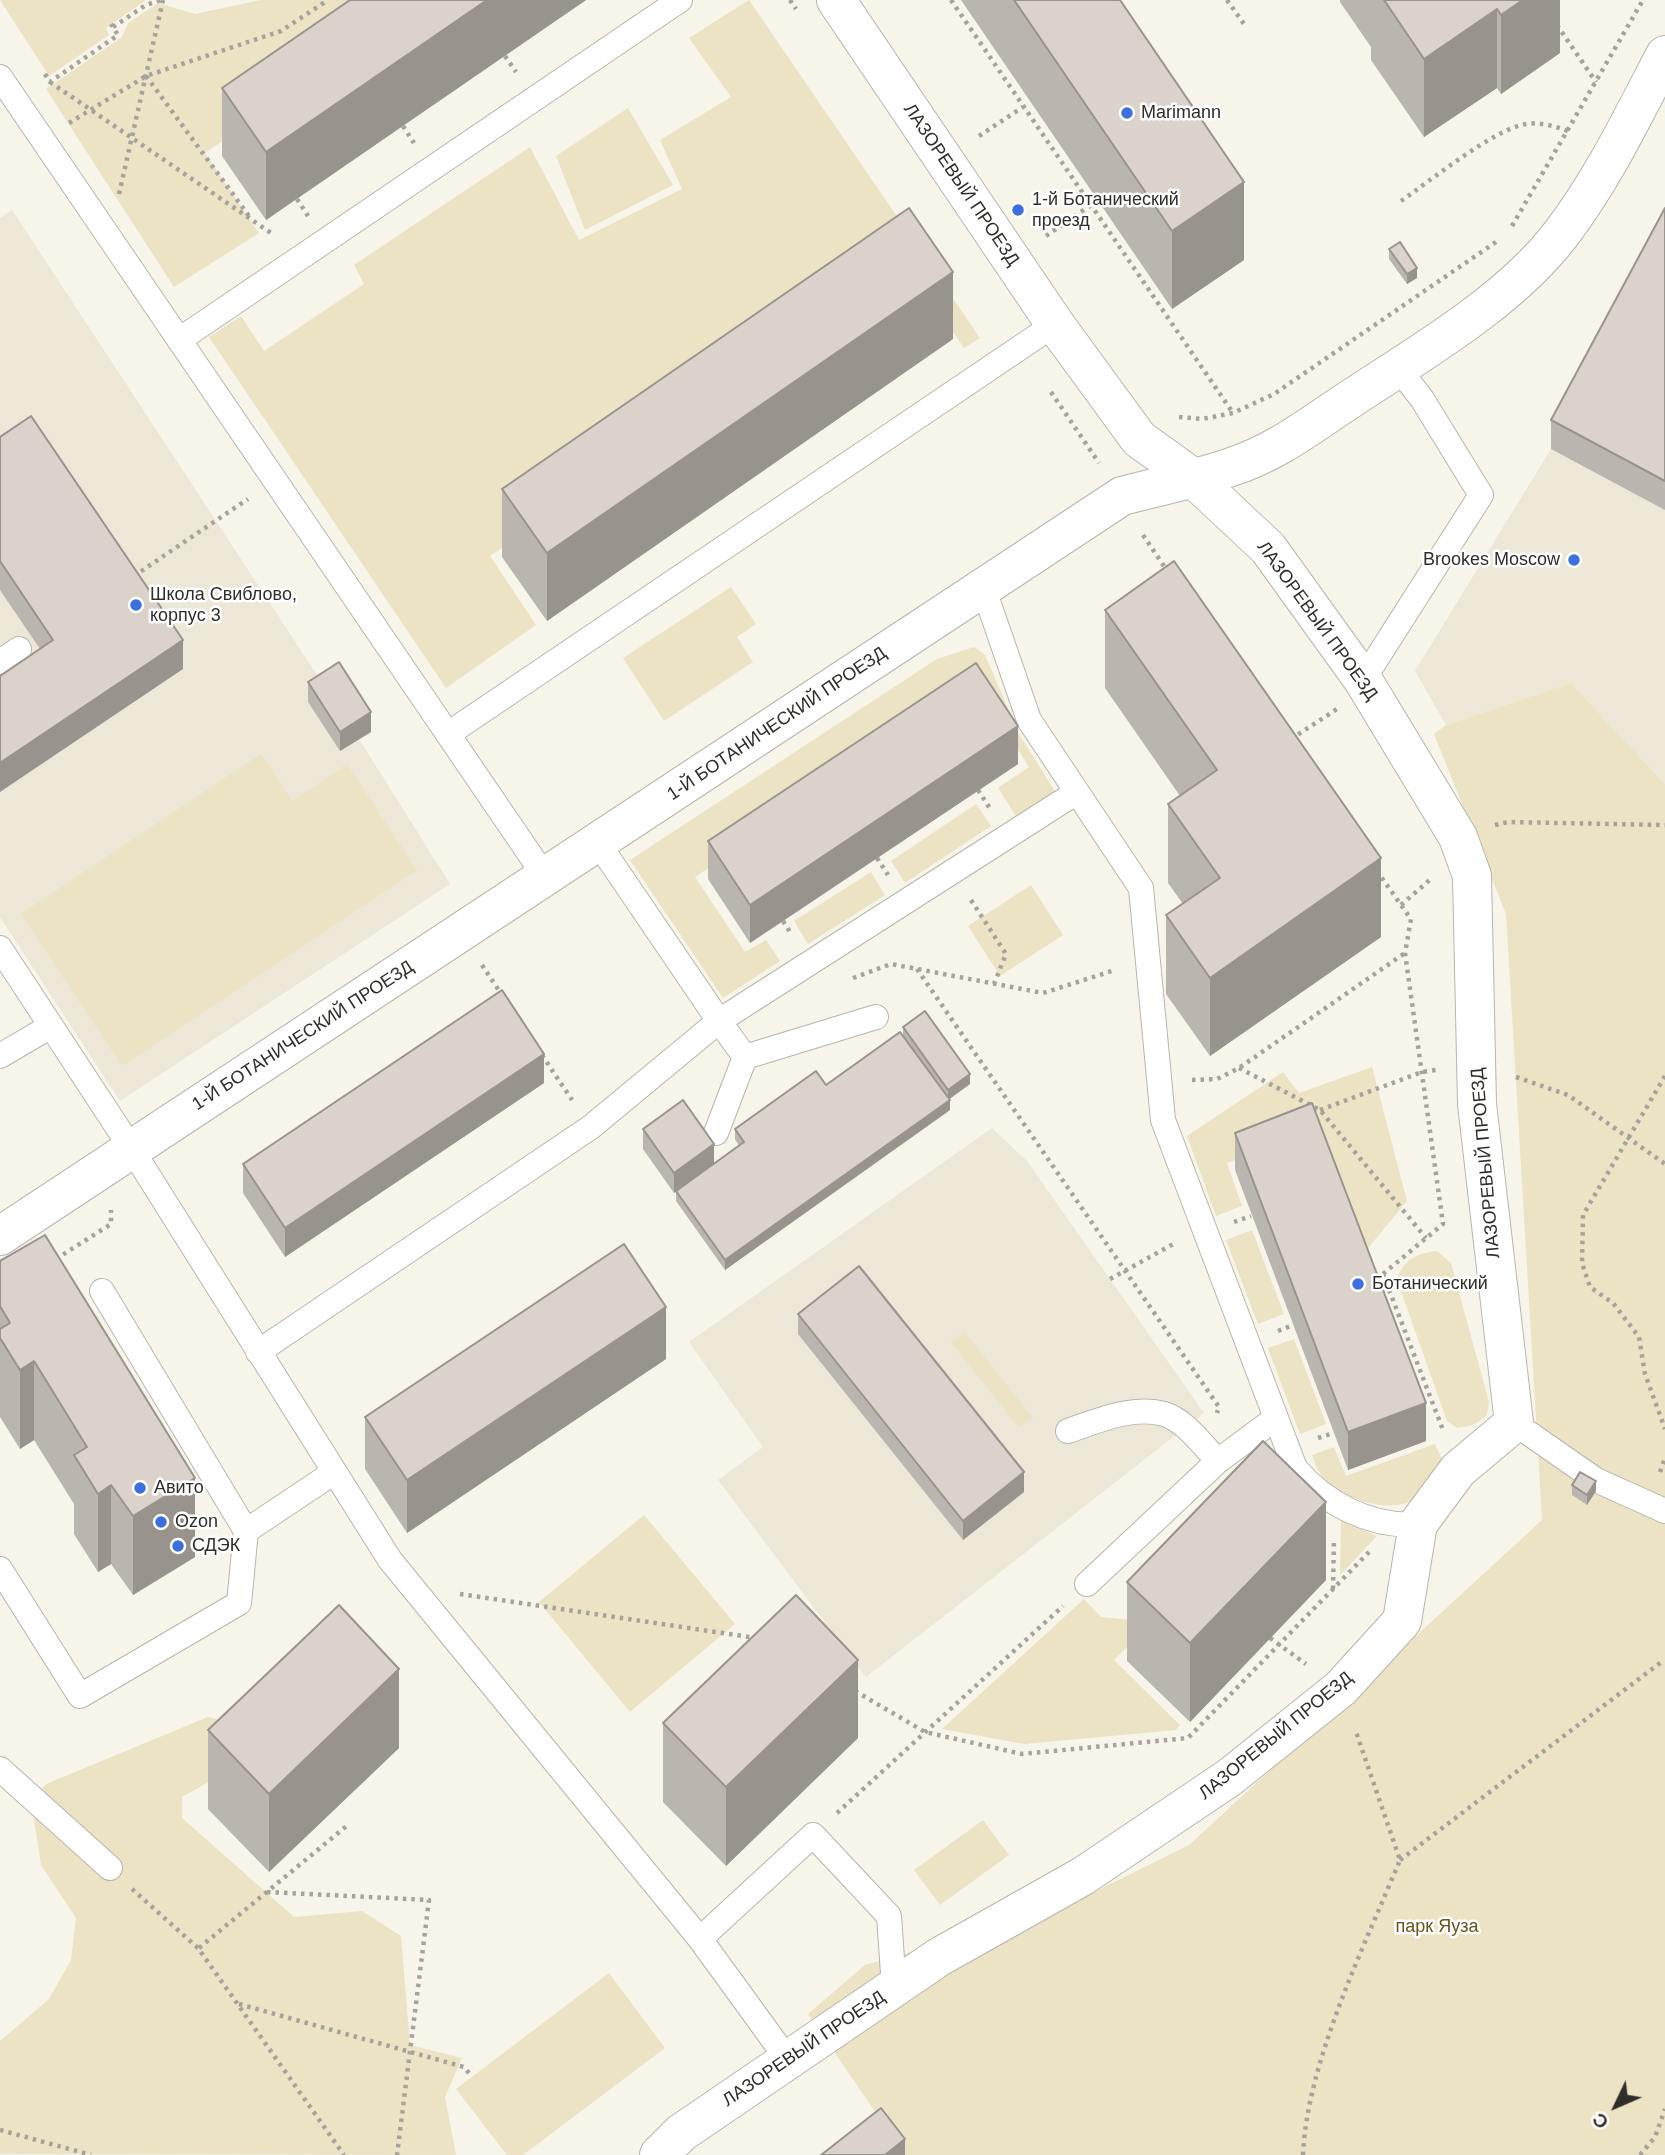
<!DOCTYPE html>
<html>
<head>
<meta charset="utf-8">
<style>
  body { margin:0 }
  #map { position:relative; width:1665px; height:2155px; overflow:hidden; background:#f7f4ea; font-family:Arial,sans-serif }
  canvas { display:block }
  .north { position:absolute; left:1581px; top:2071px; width:70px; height:70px; -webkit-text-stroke:5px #fff; paint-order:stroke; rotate:226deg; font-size:19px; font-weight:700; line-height:28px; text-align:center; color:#2f2e2a }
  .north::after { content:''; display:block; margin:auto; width:24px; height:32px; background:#2f2e2a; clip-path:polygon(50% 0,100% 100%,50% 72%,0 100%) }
</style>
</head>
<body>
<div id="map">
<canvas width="1665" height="2155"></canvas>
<div class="north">С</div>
</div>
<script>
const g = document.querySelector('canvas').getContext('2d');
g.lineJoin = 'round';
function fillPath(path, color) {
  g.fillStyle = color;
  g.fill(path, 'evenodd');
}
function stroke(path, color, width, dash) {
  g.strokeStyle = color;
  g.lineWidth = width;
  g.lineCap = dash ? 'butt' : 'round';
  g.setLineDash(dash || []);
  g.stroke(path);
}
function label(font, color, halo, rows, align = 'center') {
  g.font = font + ' Arial,sans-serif';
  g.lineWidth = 5;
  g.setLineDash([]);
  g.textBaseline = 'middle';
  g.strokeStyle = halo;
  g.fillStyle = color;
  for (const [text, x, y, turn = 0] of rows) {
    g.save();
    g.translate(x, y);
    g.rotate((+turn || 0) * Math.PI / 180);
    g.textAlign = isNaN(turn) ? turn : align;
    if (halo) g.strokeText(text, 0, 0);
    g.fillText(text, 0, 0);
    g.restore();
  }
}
fillPath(new Path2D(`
  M12,210L359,739L450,884L120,1101L0,917V218Z
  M1665,237V784L1571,683L1446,725L1415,671L1551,449Z
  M992,1128L1027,1161L1204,1413L866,1677L718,1480L763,1447L689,1342Z`), '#ede7d7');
fillPath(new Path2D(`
  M0,0H146L106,28L109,35L49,76Z
  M261,0H430L205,153L259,233L174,287L46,89L122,37L128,23L158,3L195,14Z
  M749,0L980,338L964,348L909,266L490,556L536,625L446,688L209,337L241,316L264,351L364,284L354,265L530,147L579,240L682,189L660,140L731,97L689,38Z
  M628,108L673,185L585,230L556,156Z
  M731,587L756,624L737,637L753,662L664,721L623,658Z
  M974,647L985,655L1019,734L1056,793L1016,816L998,788L1029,767L978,687L695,877L745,952L766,940L780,961L723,998L630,860L937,659Z
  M1571,683L1665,784V2155H905L808,2014L865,1965L1058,1910L1189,1845L1542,1520L1506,914L1434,734L1446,725Z
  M261,754L292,801L347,764L417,870L122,1066L21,914Z
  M976,804L991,826L905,883L891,861Z
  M871,872L885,895L808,944L794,921Z
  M1031,885L1063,935L1000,976L968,926Z
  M1372,1067L1407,1201L1364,1253L1319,1129L1227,1163L1242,1206L1216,1216L1187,1136L1283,1072L1299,1093Z
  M1252,1230L1284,1314L1258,1324L1226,1240Z
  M1437,1251L1451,1263L1489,1402L1487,1415C1478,1424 1470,1426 1457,1428L1447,1421L1397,1280C1403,1260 1417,1253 1437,1251Z
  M964,1331L1033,1418L1019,1428L951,1342Z
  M1294,1339L1326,1424L1300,1434L1268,1348Z
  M1435,1444L1443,1462C1437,1472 1429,1491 1419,1497C1392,1516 1346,1500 1324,1479C1318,1473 1315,1463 1312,1455L1334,1447L1346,1476Z
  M644,1515L735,1624L630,1712L539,1602Z
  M1341,1520L1377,1536L1340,1575Z
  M1084,1599L1101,1617L1131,1620L1144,1630L1114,1660L1180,1725L1176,1730L1024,1744L942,1729Z
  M208,1717L248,1727L237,1766L182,1797V1818L294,1917L362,1911L401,1936L410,2045L462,2058L445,2097L456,2155L0,2154V2041L49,1999L71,1960L76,1918L41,1865L31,1800L46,1784Z
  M983,1820L1009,1855L940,1905L914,1870Z
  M609,1973L665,2048L523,2155H507L456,2089Z`), '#ece2c4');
const lane = new Path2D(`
  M0,77L546,878
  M179,340L680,0
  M983,587L1029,720L1141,888L1163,1120L1295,1468C1324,1503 1371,1528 1418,1524
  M0,662L19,649
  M1363,680L1481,495L1422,399L1398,368
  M448,734L1055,324
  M598,843L719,1021L1077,792
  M0,948L131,1148L390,1560L700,1939L813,1835L889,1916L894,1988
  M0,1056L51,1026
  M745,1057L876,1017
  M102,1291L246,1531L333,1473
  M258,1352L591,1127L719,1021L745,1057L716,1133
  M1514,1423L1596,1480L1665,1511
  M1068,1431C1097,1421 1133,1405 1164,1414C1185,1420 1203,1446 1218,1461
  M0,1569L80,1696L239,1603L246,1531
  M1087,1584L1218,1461L1276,1418
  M0,1769L110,1868
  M700,1939L788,2060`);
const street = new Path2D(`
  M0,1236L1122,496C1159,486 1198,479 1234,466C1277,452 1312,424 1349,400C1420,353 1509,302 1561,234C1603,179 1633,116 1665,55
  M659,2155L681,2133L939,1957L1083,1876L1230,1777L1341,1688L1402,1621L1418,1524L1458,1470L1514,1423L1477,1104L1472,876L1458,837L1363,680L1268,548L1192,477L1139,439L1055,324L836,0`);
stroke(lane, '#b8b5ac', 26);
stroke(street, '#b8b5ac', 40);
stroke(new Path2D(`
  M790,0L796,9
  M951,0L1233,413
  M1227,0L1244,24
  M1557,25L1596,82
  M113,27L146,5L161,0
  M505,56L516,72
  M45,74L50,82L118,35L111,24
  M146,76L249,216
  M50,82L274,235
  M69,123L146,76L281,31L328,0
  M403,126L414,143
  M979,136L1023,107
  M119,194L163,0
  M297,199L308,216
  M1401,201C1430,181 1494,129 1526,124C1541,122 1554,126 1568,131
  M1512,226L1643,0
  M1046,236L1091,205
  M1051,392L1099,463
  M1179,417L1202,419L1233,413L1274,394L1496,242
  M1143,535L1168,572
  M134,576L248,499
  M1291,739L1337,709
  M978,790L991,810
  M1495,825L1508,822L1665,825
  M877,858L888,875
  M971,900L1006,954L994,984
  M1401,905L1432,878
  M783,921L792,935
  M482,965L502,995
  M917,969L1219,1407L1217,1413
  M853,978L891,964L1043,993L1115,970
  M542,1055L572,1100
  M1239,1068L1320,1110L1426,1238
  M1665,1076L1583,1215L1582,1263L1590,1287L1613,1303L1639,1337L1645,1374L1665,1429
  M1516,1077L1568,1095L1665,1164
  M1192,1080L1217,1079L1239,1068L1405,953
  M1320,1110L1422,1072L1436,1070
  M1234,1222L1251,1216
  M56,1259L111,1224V1210
  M1383,1274L1443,1430
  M1375,1277L1383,1274L1443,1224L1405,953L1411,919L1379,874
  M1110,1279L1177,1242
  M1278,1331L1293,1325
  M1318,1438L1334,1433
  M1660,1472L1665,1458
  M1333,1589L1334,1538
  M460,1594L756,1638
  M1270,1638L1306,1664
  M855,1691L925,1732L1022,1754L1188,1738L1369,1552
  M837,1813L1063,1606
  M1400,1860L1664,1660
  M132,1889L198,1948L344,2155
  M267,1892L429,1900L397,2155
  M199,1948L349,1824
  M239,2004L464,2067L472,2077
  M0,2130L91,2155
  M1303,2155C1307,2062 1364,1947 1400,1860L1355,1729
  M1640,2155L1655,2137L1665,2109`), '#a6a39c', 4.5, [3.5, 5]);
stroke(lane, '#fff', 24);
stroke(street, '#fff', 38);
fillPath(new Path2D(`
  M350,0H586L266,220L222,156V88Z
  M961,0H1120L1244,260L1172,309Z
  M1340,0H1560V53L1501,94L1497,88L1424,137L1371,60V47L1340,2Z
  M1665,208V510L1551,449V420Z
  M1389,249L1417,278L1407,284L1389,259Z
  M953,339L547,621L502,557V489Z
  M0,437L183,669L40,649L0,590Z
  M1105,610L1381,937L1210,1056L1166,994V915L1183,904L1168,883V804L1180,796L1105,688Z
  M308,682L371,732L340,751L308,702Z
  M1018,764L750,943L708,879V841Z
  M903,1027L970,1084L949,1099L950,1110L725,1270L676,1201V1191L674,1193L643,1149V1129L714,1164L739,1146L735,1139V1129L826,1085L903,1035Z
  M544,1083L285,1257L243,1193V1164Z
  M1235,1133L1426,1441L1348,1470L1235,1170Z
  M0,1261L195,1557L133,1595L111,1564L98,1572L74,1534V1504L34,1440L20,1449L0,1417Z
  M798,1314L1024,1492L963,1540L798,1334Z
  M666,1359L407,1533L365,1469V1417Z
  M1572,1485L1596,1491L1587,1505L1572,1495Z
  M1326,1580L1190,1722L1127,1661V1582Z
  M663,1723L858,1738L726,1866L663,1802Z
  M208,1730L399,1748L269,1872L208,1809Z`), '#bbb5af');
fillPath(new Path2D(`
  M487,0H586L266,220V152Z
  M1523,0H1560V53L1501,94V15Z
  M1497,9V88L1424,137V59Z
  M1244,182V260L1172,309V231Z
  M1417,268V278L1407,284V274Z
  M953,272V339L547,621V553Z
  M183,640V669L0,792V763Z
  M371,712V732L340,751V732Z
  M1018,726V764L750,943V905Z
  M1381,858V937L1210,1056V978Z
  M544,1054V1083L285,1257V1228Z
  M970,1074V1084L948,1100V1090Z
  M950,1100V1110L725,1270V1260Z
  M714,1144V1164L674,1193V1173Z
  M666,1307V1359L407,1533V1480Z
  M34,1361V1440L20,1449V1370Z
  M1426,1403V1441L1348,1470V1432Z
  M1024,1472V1492L963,1540V1521Z
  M195,1478V1557L133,1595V1516Z
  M1596,1481V1491L1587,1505V1495Z
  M111,1485V1564L98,1572V1494Z
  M1326,1502V1580L1190,1722V1643Z
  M858,1660V1738L726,1866V1787Z
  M399,1669V1748L269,1872V1794Z
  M905,2139V2155H885Z`), '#99938e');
const building = new Path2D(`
  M350,0H487L266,152L222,88Z
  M1014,0H1120L1244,182L1172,231Z
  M1384,0H1523L1501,15L1497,9L1424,59Z
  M909,208L953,272L547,553L502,489Z
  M1665,208V481L1551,420Z
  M1400,242L1417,268L1407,274L1389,249Z
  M31,416L183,640L0,763V676L53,640L0,561V437Z
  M1174,561L1381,858L1210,978L1166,915L1220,878L1168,804L1217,770L1105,610Z
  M339,662L371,712L340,732L308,682Z
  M976,663L1018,726L750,905L708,841Z
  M502,990L544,1054L285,1228L243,1164Z
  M925,1011L970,1074L948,1090L903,1027Z
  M900,1032L950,1100L725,1260L676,1191L744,1142L735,1129L816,1071L826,1085Z
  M683,1100L714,1144L674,1173L643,1129Z
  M1312,1103L1426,1403L1348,1432L1235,1133Z
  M45,1235L195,1478L133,1516L111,1485L98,1494L74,1455L87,1447L34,1361L20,1370L0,1338V1329L10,1323L0,1306V1261Z
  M624,1244L666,1307L407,1480L365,1417Z
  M859,1266L1024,1472L963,1521L798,1314Z
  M1263,1441L1326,1502L1190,1643L1127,1582Z
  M1580,1472L1596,1481L1587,1495L1572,1485Z
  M796,1595L858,1660L726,1787L663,1723Z
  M339,1605L399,1669L269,1794L208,1730Z
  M881,2108L905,2139L885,2155H821Z`);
fillPath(building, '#dad2cb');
stroke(building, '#99938e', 2);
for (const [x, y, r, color] of [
  [1127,113,7,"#3e6fdf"],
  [1018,210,7,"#3e6fdf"],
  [1574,560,7,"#3e6fdf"],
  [136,605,7,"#3e6fdf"],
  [1358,1284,7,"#3e6fdf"],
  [140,1488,7,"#3e6fdf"],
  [161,1522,7,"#3e6fdf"],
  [178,1546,7,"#3e6fdf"]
]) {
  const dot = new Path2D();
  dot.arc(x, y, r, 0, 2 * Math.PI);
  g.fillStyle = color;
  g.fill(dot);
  stroke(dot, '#fff', 2.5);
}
label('18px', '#2f2e2a', '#fff', [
  ["Marimann",1141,113],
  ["1-й Ботанический",1032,200],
  ["проезд",1032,221],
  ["Brookes Moscow",1560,560,"right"],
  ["Школа Свиблово,",150,595],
  ["корпус 3",150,616],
  ["Ботанический",1372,1284],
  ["Авито",154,1488],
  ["Ozon",175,1522],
  ["СДЭК",192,1546]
], 'left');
label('18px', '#2f2e2a', '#fff', [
  ["ЛАЗОРЕВЫЙ ПРОЕЗД",961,185,56],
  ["ЛАЗОРЕВЫЙ ПРОЕЗД",1317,621,54],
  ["1-Й БОТАНИЧЕСКИЙ ПРОЕЗД",777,724,-34],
  ["1-Й БОТАНИЧЕСКИЙ ПРОЕЗД",303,1036,-33],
  ["ЛАЗОРЕВЫЙ ПРОЕЗД",1486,1163,-95],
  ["ЛАЗОРЕВЫЙ ПРОЕЗД",1276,1736,-39],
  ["ЛАЗОРЕВЫЙ ПРОЕЗД",804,2049,-34]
]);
label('18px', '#65541c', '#fff', [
  ["парк Яуза",1437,1927]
]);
</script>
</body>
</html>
